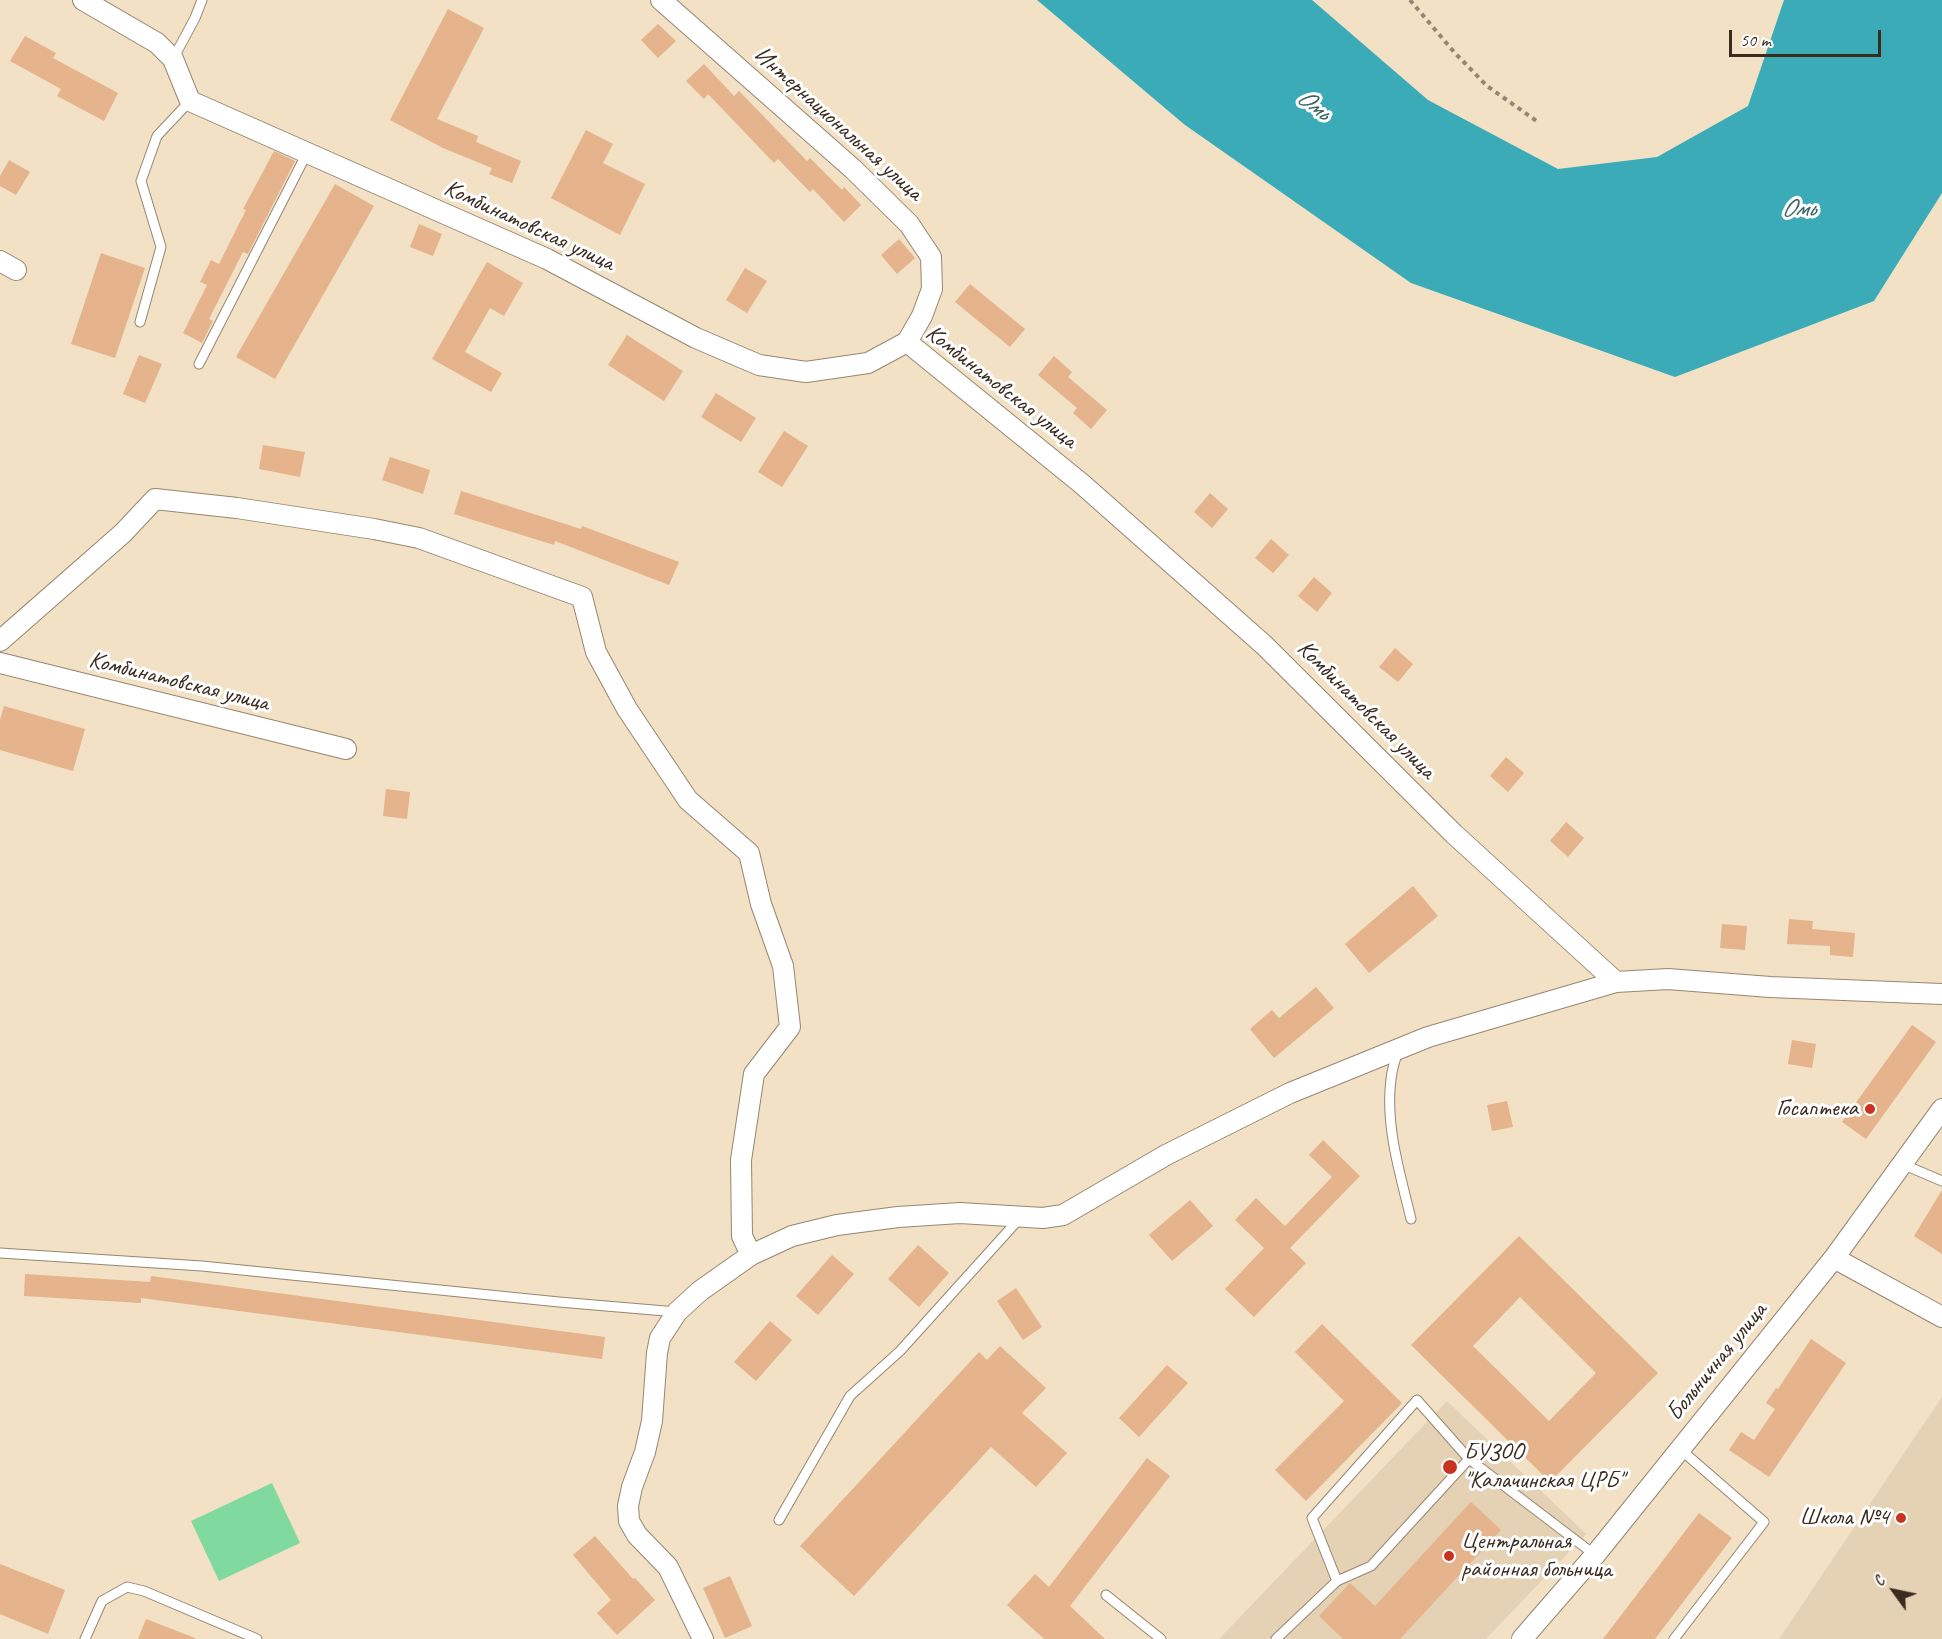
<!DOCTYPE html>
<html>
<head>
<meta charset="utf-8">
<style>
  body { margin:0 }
  #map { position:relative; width:1942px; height:1639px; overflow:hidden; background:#f2e1c5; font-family:Caveat,sans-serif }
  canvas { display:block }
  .north { position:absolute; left:1864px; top:1561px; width:60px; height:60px; -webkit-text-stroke:4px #fff; paint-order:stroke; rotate:303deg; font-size:16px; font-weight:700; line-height:24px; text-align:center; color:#3b2a1e }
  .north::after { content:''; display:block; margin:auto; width:21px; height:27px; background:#3b2a1e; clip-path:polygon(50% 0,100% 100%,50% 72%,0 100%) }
  .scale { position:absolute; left:1729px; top:30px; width:152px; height:27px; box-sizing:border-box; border:3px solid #3b2a1e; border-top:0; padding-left:8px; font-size:18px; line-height:21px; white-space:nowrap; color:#3b2a1e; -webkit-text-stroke:4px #fff; paint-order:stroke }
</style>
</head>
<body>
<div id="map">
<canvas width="1942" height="1639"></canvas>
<div class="north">С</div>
<div class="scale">50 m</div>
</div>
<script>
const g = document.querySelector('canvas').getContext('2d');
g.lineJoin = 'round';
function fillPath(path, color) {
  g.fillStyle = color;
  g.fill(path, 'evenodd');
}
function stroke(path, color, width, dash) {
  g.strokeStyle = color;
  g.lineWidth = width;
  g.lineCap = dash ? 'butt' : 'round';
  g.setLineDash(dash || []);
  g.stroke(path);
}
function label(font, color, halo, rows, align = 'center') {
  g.font = font + ' Caveat,sans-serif';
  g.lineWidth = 6;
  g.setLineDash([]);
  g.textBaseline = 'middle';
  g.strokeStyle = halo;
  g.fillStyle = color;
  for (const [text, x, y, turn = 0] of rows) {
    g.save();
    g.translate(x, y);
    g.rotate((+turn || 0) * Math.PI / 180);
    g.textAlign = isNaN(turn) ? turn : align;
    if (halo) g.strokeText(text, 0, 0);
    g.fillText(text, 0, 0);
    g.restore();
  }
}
fillPath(new Path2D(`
  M1942,1397V1639H1779Z
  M1447,1401L1586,1534L1486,1639H1219Z`), '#e5d1b4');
fillPath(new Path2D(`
  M272,1483L300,1543L219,1581L191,1521Z`), '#80d99e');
fillPath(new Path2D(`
  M1037,0H1312L1428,100L1558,169L1657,157L1748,106L1784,0H1942V193L1874,301L1675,377L1411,283L1185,125Z`), '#3bacb7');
fillPath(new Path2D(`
  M448,9L484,28L437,119L478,136L476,142L521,161L512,183L489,174L492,168L443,148L390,120Z
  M658,24L676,41L658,58L641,40Z
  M25,36L56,53L53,58L118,93L104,121L57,96L61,89L10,61Z
  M704,64L734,96L739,91L807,161L810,158L842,190L844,187L861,205L844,222L813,189L810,192L778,159L774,163L708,94L704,99L686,81Z
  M586,130L613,144L603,163L645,184L620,235L551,198Z
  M274,151L295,161L248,254L243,252L209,319L213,321L202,343L183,333L207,285L200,282L211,260L219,264L246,210L243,209Z
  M9,160L30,172L16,195L0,186V176Z
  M335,184L374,206L275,379L236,357Z
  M419,224L442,234L433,256L410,247Z
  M899,239L915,258L897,274L881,255Z
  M101,253L145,268L115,358L71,344Z
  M487,262L523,283L504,316L490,308L465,352L502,373L491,392L432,359Z
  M745,268L767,281L747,313L726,300Z
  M970,284L1025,329L1010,347L955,302Z
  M627,335L683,371L664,401L608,365Z
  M139,355L162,364L145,403L123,394Z
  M1054,356L1072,372L1068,377L1107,410L1091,429L1073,413L1077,408L1038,375Z
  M716,393L756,418L741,442L701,417Z
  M784,431L808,446L782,487L758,472Z
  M263,445L305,452L300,477L259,469Z
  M390,457L430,470L423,494L382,480Z
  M461,491L581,529L582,526L679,562L669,585L555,541L554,545L454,514Z
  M1210,493L1228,509L1212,528L1194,512Z
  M1271,539L1289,555L1273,573L1255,558Z
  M1314,577L1332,593L1317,612L1298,596Z
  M1395,648L1413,664L1398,682L1379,667Z
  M4,706L85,729L73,771L0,750V720Z
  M1506,757L1524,773L1508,792L1490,776Z
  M386,789L410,792L407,819L383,816Z
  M1566,822L1584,838L1568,857L1550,841Z
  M1413,886L1438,916L1369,973L1345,944Z
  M1789,919L1813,921L1812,929L1855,933L1853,957L1830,955V946L1787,944Z
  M1722,924L1747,926L1745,950L1720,948Z
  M1316,987L1334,1008L1274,1058L1250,1029L1272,1010L1279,1018Z
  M1912,1025L1936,1042L1866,1139L1842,1122Z
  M1792,1040L1816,1044L1812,1068L1788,1064Z
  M1507,1101L1513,1127L1492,1131L1487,1105Z
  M1323,1140L1360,1176L1290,1248L1306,1263L1254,1317L1225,1289L1264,1248L1235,1220L1256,1198L1285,1226L1332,1177L1309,1155Z
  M1942,1190V1254L1914,1236Z
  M1190,1200L1213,1226L1172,1261L1149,1235Z
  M1519,1236L1658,1373L1550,1482L1411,1345ZM1520,1297L1596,1373L1549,1421L1473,1346Z
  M918,1245L949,1273L919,1307L888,1279Z
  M832,1255L854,1274L818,1315L796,1296Z
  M25,1274L150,1282L151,1276L605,1337L602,1359L141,1298V1303L24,1296Z
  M1016,1288L1042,1327L1023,1340L997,1301Z
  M770,1321L792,1340L756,1381L734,1362Z
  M1322,1324L1402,1403L1306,1501L1275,1470L1344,1401L1295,1352Z
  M1811,1339L1846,1363L1769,1477L1729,1450L1741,1432L1754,1440L1775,1409L1766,1403L1776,1388L1778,1389Z
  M1000,1346L1046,1388L1022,1413L1067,1453L1036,1487L991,1447L854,1596L800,1546L979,1352L987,1360Z
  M1167,1365L1188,1383L1139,1437L1119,1418Z
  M1147,1458L1170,1476L1070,1606L1105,1639H1044L1007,1605L1035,1574L1049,1587Z
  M1471,1502L1501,1530L1400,1639H1343L1319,1616L1350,1583L1375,1606Z
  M1699,1513L1732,1538L1655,1639H1603Z
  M595,1536L633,1579L635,1578L655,1600L617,1635L597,1613L611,1600L573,1555Z
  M0,1564L65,1590L48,1634L0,1614Z
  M730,1576L752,1626L725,1638L703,1588Z
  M146,1619L195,1638V1639H138Z`), '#e5b38c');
const service = new Path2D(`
  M173,59L195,18L202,0
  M140,322L161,247L141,181L157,136L190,101
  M199,364L307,153
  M1398,1051C1395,1060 1392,1069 1391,1079C1385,1126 1400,1173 1411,1219
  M1902,1164L1942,1181
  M0,1253L202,1266L559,1302L677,1312
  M779,1520L850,1396L900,1351L1020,1218
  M1337,1581L1312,1518L1417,1400L1469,1459L1595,1555
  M1106,1595L1161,1639
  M85,1639L102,1601L127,1587L144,1591L257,1639
  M1276,1639L1337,1581L1371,1566L1469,1459
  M1674,1639L1764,1522L1680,1449`);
const minor = new Path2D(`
  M83,0L157,43L173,59L190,101L547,259L696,338L759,365L806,372L868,363L907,342
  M661,0L853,169L909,224L931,257L932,289L922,316L907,342
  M0,261L16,270
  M907,342L1082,484L1264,645L1454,834L1616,982
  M0,641L123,533L155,499L237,508L374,529L419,538L582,597L596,652L627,709L688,800L749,853L761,904L783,966L790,1027L754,1074L741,1160L742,1236L751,1255
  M0,663L346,749
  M1834,1258L1942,1317
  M703,1639L668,1567L637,1535L629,1521L628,1506L632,1487L645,1452L652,1421L657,1353L660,1338L677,1312L700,1291L751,1255L792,1236L837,1225L898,1217L960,1213L1043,1218L1063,1215L1166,1155L1290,1093L1428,1037L1616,982L1668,979L1770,987L1942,994
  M1522,1639L1595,1555L1834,1258L1942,1109`);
stroke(service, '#968672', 11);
stroke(minor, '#968672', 22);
stroke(new Path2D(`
  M1410,0L1454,52L1487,86L1538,122`), '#968672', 4, [4.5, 4.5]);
stroke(service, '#fff', 9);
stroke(minor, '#fff', 20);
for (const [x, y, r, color] of [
  [1870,1109,6,"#c8321e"],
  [1450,1467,8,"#c8321e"],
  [1901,1518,6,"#c8321e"],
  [1449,1556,6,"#c8321e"]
]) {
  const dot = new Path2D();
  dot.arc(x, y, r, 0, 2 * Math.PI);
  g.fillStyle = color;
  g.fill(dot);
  stroke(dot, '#fff', 2);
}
label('24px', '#3b2a1e', '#fff', [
  ["Интернациональная улица",838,124,42],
  ["Комбинатовская улица",529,226,25],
  ["Комбинатовская улица",1001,387,38],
  ["Комбинатовская улица",179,682,14],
  ["Комбинатовская улица",1366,710,45],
  ["Больничная улица",1717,1362,-51]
]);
label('24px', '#3b2a1e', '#fff', [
  ["Госаптека",1858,1109],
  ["БУЗОО",1464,1453,"left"],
  ["\"Калачинская ЦРБ\"",1464,1481,"left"],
  ["Школа №4",1889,1518],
  ["Центральная",1461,1542,"left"],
  ["районная больница",1461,1570,"left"]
], 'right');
label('italic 26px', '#3b6463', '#fff', [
  ["Омь",1313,105,38],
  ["Омь",1798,209]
]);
</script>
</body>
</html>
